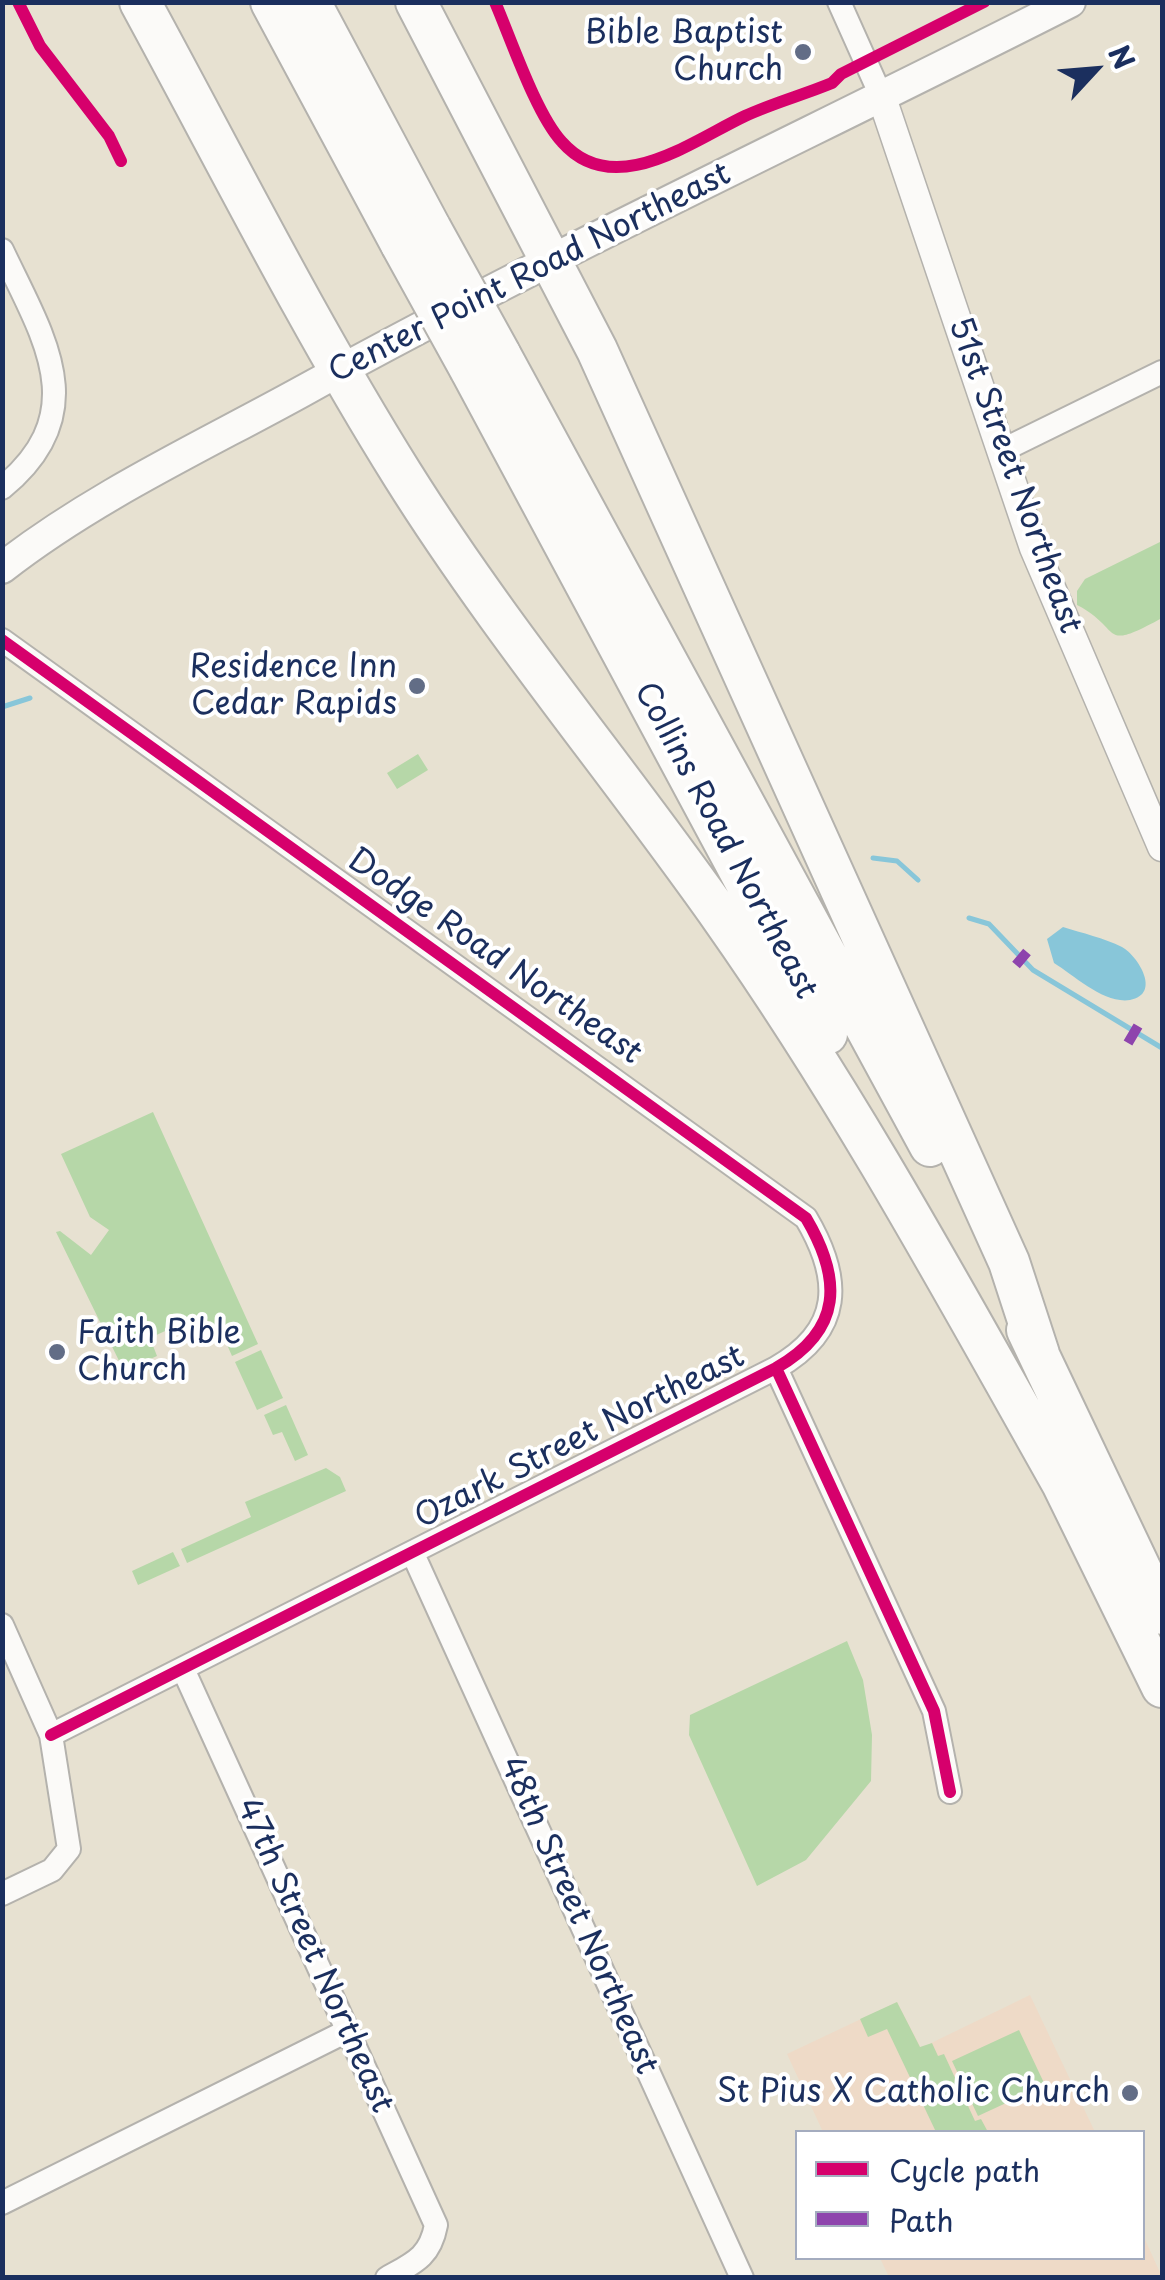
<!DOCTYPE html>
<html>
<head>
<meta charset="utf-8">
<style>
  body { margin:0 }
  #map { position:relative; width:1165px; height:2280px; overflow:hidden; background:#e7e1d1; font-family:"Playpen Sans",sans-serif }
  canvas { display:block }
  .frame { position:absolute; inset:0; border:5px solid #1b2f5e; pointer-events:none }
  .legend { position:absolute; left:795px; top:2130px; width:350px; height:130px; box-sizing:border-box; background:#fff; border:2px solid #a4acbf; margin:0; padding:12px 18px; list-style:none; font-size:30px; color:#1b2f5e }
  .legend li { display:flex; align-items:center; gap:20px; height:50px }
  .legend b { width:50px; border:2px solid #a4acbf }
  .north { position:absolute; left:1045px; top:20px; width:100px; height:100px; -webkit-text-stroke:8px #fff; paint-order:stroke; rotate:64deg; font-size:28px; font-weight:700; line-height:40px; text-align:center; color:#1b2f5e }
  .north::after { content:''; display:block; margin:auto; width:35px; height:45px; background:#1b2f5e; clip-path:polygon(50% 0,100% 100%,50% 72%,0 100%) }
</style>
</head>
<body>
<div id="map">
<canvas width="1165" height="2280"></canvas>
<div class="frame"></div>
<ul class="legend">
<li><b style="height:12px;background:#d6006c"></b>Cycle path</li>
<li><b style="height:12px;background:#8e44ad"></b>Path</li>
</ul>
<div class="north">N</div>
</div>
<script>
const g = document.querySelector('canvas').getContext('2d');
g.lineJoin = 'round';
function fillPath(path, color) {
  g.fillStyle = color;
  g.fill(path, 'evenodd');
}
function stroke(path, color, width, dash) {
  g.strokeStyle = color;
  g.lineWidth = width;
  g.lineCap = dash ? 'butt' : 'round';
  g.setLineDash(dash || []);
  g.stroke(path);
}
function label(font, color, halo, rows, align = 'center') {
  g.font = font + ' "Playpen Sans",sans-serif';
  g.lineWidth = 8;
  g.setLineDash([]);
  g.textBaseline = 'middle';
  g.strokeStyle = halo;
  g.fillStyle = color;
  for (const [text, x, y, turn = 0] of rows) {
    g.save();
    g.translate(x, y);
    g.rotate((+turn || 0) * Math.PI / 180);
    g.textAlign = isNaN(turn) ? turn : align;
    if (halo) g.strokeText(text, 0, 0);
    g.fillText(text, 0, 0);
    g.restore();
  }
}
fillPath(new Path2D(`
  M1030,1995L1095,2132H823L787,2054L897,2002L921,2048Z
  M1143,2235L1162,2277H889L880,2258H1142Z`), '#eedac7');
fillPath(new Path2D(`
  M1162,541V618C1098,653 1124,629 1077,605V591L1085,579Z
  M418,754L428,770L397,789L387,773Z
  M153,1112L258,1344L232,1356L220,1329L212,1332L204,1313L150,1338L157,1356L124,1371L56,1232L60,1231L91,1255L109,1230L90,1217L61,1154Z
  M261,1350L283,1398L257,1410L235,1362Z
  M286,1405L308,1455L295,1461L282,1432L273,1435L264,1415Z
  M326,1468L340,1477L346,1491L187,1563L181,1549L251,1517L245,1502Z
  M173,1552L180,1566L138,1585L132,1571Z
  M847,1641L863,1680L872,1735L871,1781L806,1860L757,1886L689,1735L690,1715Z
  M897,2002L920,2047L932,2043L938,2056L944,2054L975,2121L981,2119L988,2132H936L887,2029L868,2037L860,2019Z
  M1019,2030L1045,2085L978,2116L952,2061Z`), '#b6d7a8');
fillPath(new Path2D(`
  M1063,927C1082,933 1104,938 1122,947C1138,956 1162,994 1130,1000C1104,1004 1075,976 1054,963L1047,939Z`), '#88c6d9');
stroke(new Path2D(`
  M2,707L30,698
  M873,858L897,861L918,880
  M969,918L989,924L1033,970L1162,1048`), '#88c6d9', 5);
const minor = new Path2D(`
  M839,2L882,98
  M2,250C43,337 95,412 2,488
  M1001,451L1162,372
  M2,640L806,1218C842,1279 843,1330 776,1368
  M413,1554L742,2278
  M2,1625L51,1735L69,1849L52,1870L2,1894
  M183,1669L436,2225C430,2257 414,2263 387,2278
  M51,1735L776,1368L934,1711L950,1792
  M2,2203L347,2031`);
const tertiary = new Path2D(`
  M882,98L1034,548L1162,847`);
const secondary = new Path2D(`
  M2,568C93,497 201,447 301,392C553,253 814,132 1070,2`);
const motorway = new Path2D(`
  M140,2C226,160 307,322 402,474C499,629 617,769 722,918C851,1101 958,1299 1068,1494
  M271,2L401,244
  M310,2L431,229
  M416,2L597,350L1009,1262L1039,1354
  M500,354L930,1146
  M470,369L827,1034
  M1027,1330L1162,1614
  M1056,1471L1162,1687`);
stroke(minor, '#b4b2ad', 26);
stroke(tertiary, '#b4b2ad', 31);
stroke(secondary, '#b4b2ad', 34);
stroke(motorway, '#b4b2ad', 44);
stroke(minor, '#fbfaf8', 22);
stroke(tertiary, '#fbfaf8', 28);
stroke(secondary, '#fbfaf8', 30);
stroke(motorway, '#fbfaf8', 40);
const motorwayBridge = new Path2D(`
  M431,229L500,354
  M401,244L470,369`);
stroke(motorwayBridge, '#b4b2ad', 44, []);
stroke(motorwayBridge, '#fbfaf8', 40);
stroke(new Path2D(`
  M1016,965L1027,952
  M1128,1043L1138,1026`), '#8e44ad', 10, [20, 10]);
stroke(new Path2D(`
  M18,2L40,46L109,136L121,161
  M495,2C511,39 536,114 562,142C614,201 692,141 745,116C773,103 803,95 832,83L841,74L984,2
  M2,640L806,1218C842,1279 843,1330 776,1368
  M51,1735L776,1368L934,1711L950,1792`), '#d6006c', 12);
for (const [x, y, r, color] of [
  [803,52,10,"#626d86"],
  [417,686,10,"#626d86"],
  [57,1352,10,"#626d86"],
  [1130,2093,10,"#626d86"]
]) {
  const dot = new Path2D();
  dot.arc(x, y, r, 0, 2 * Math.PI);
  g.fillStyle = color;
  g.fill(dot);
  stroke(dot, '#fff', 4);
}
label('32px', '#1b2f5e', '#fff', [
  ["Bible Baptist",783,34],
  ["Church",783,71],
  ["Residence Inn",397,668],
  ["Cedar Rapids",397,705],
  ["Faith Bible",77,1334,"left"],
  ["Church",77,1371,"left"],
  ["St Pius X Catholic Church",1110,2093]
], 'right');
label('32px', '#1b2f5e', '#fff', [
  ["Center Point Road Northeast",530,274,-27],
  ["51st Street Northeast",1014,476,70],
  ["Collins Road Northeast",725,841,62],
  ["Dodge Road Northeast",494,957,35],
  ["Ozark Street Northeast",580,1438,-27],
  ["48th Street Northeast",578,1916,66],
  ["47th Street Northeast",314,1956,66]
]);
</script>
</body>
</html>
